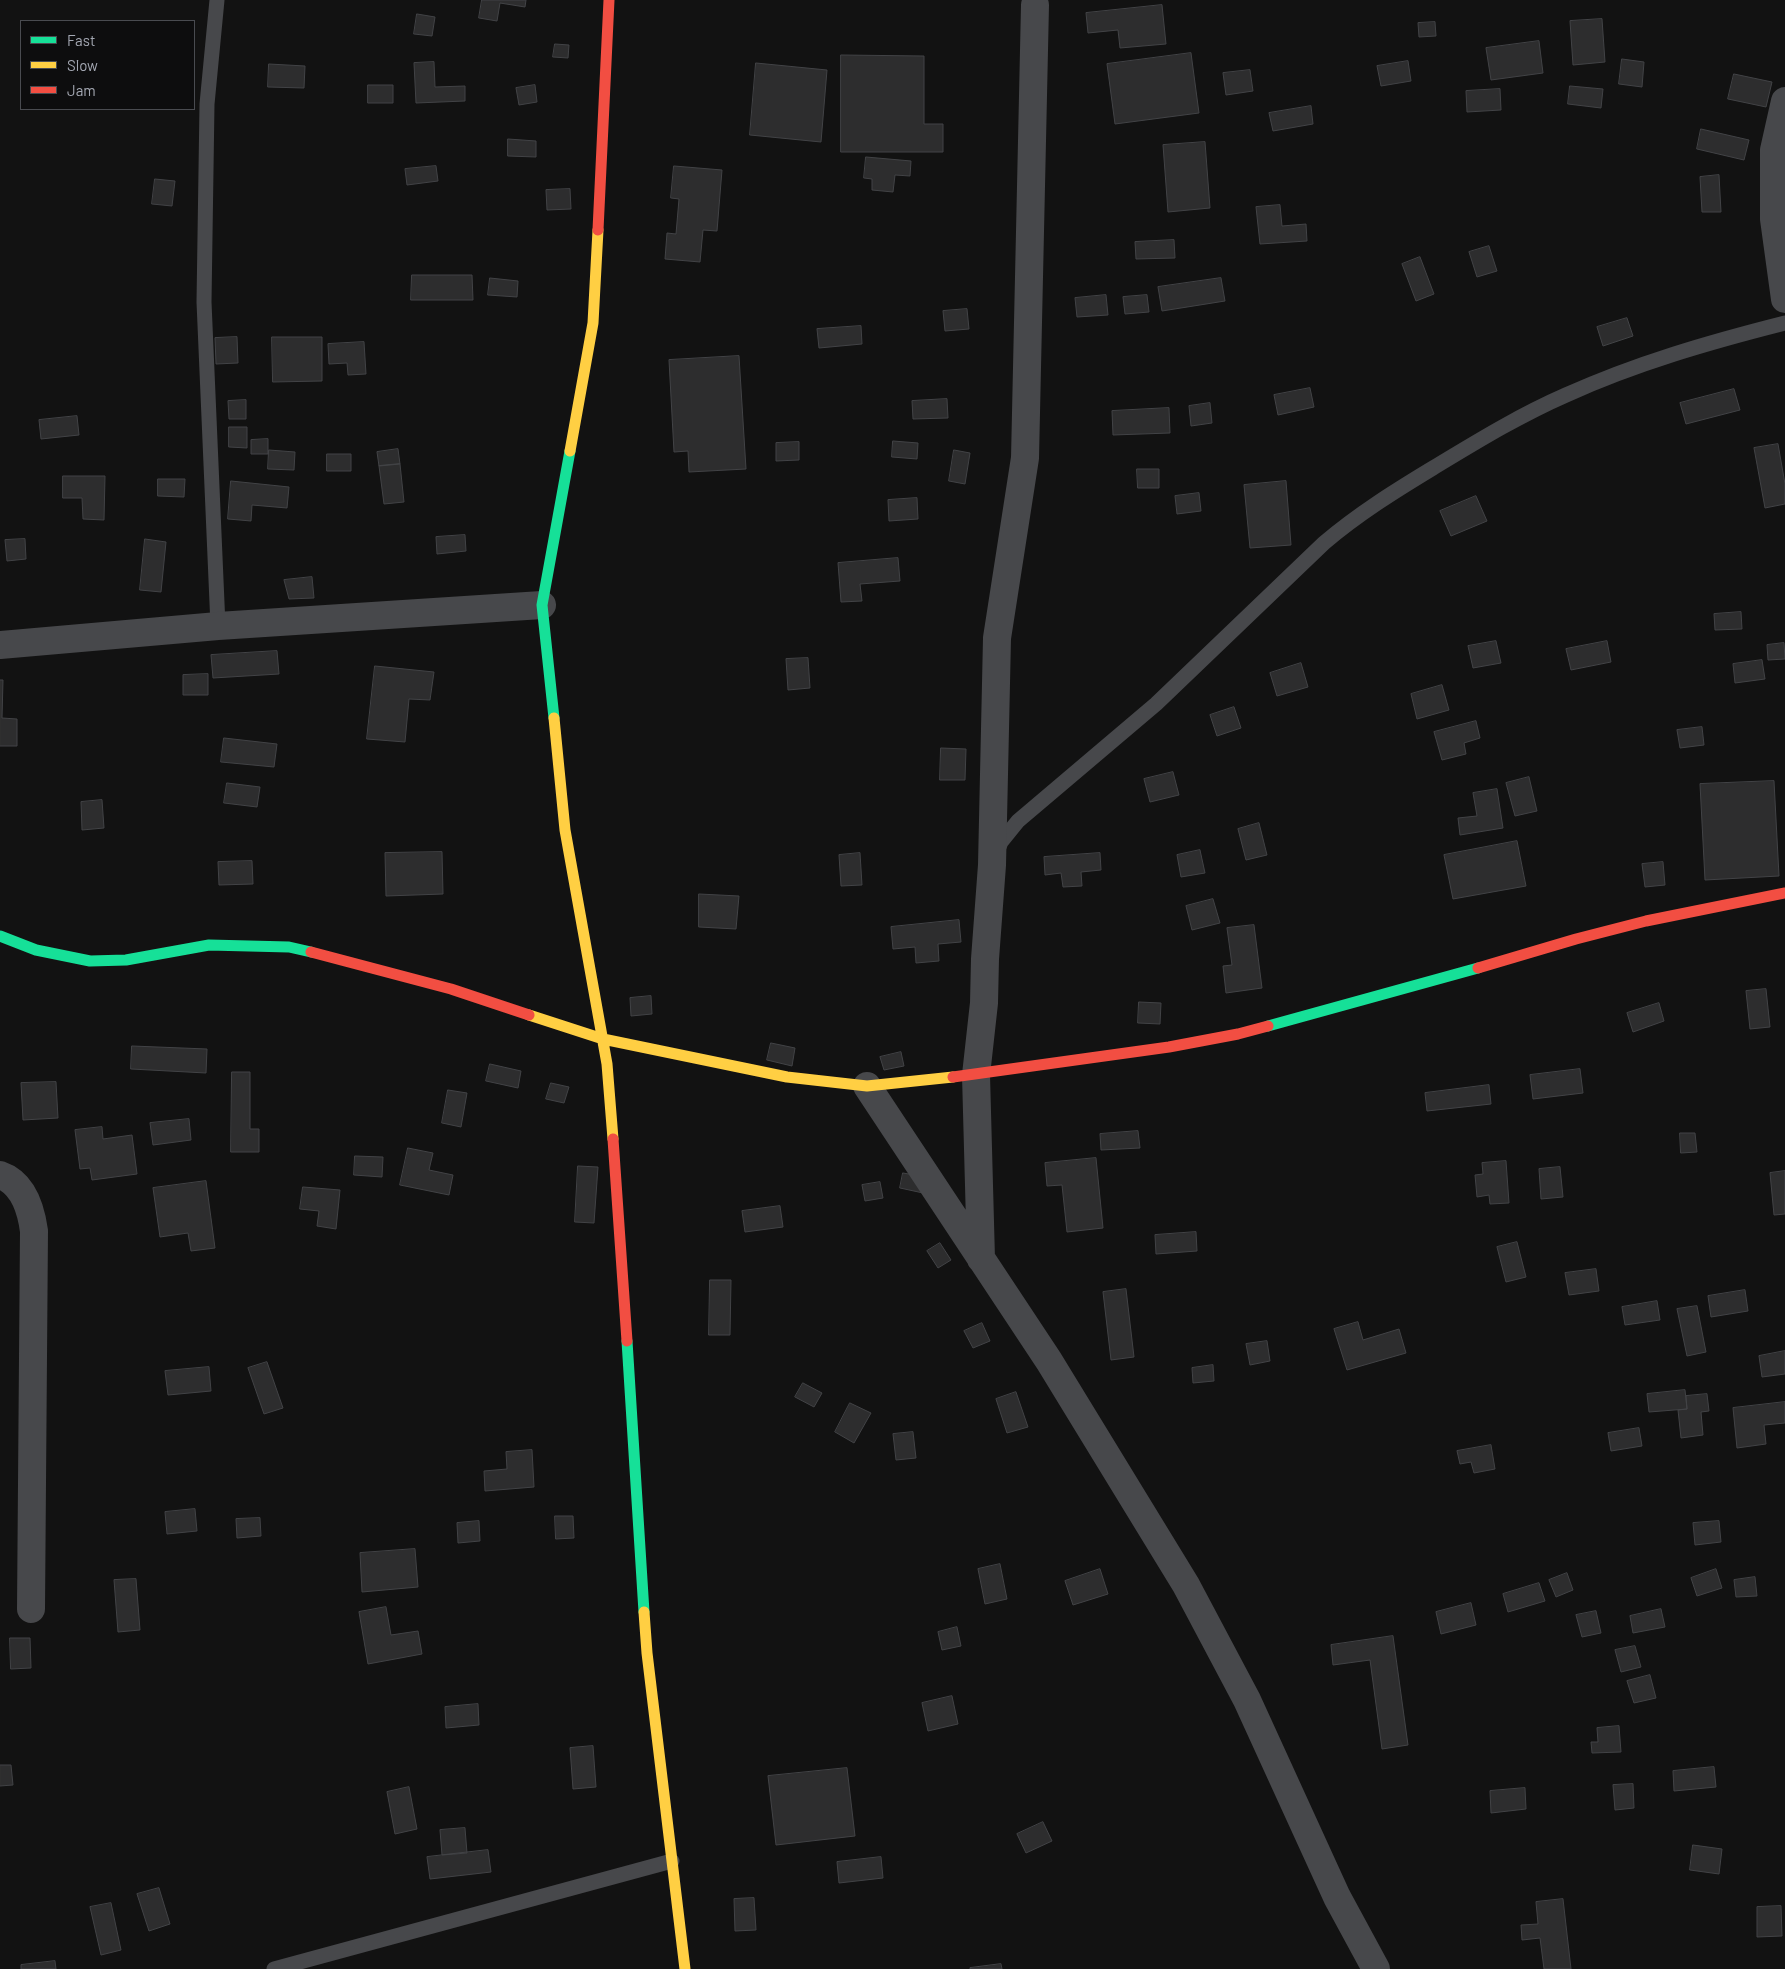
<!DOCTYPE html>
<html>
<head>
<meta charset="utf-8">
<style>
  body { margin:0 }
  #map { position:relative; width:1785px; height:1969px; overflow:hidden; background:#121212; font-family:Barlow,sans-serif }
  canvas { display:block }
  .legend { position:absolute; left:20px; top:20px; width:175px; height:90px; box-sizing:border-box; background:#0d0d0e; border:1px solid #494b50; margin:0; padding:6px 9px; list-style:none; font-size:15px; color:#a4a8b3 }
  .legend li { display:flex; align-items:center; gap:10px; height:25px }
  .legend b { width:25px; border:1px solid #494b50 }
</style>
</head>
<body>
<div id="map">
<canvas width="1785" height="1969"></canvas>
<ul class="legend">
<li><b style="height:6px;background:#16e098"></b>Fast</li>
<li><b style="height:6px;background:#ffcf43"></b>Slow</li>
<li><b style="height:6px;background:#f24e42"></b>Jam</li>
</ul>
</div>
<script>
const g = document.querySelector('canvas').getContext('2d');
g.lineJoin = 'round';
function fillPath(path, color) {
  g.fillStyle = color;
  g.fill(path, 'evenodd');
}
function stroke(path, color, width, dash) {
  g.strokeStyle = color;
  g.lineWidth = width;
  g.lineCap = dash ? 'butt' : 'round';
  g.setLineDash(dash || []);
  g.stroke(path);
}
const building = new Path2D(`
  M482,0H526L525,7L500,3L497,21L479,18Z
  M1162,5L1166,44L1120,48L1118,30L1088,33L1086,13Z
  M417,14L435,17L432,36L414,34Z
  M1602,19L1605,62L1573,65L1570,21Z
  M1435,22L1436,36L1419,37L1418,23Z
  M1539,41L1543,73L1491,80L1486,48Z
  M555,44L569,45L568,58L553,57Z
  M1191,53L1199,113L1115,124L1107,64Z
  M841,55L924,56V124H943V152H841Z
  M1622,59L1644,62L1642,87L1619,84Z
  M1408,61L1411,81L1381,86L1377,66Z
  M434,62L435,87L465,86V101L416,103L414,63Z
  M756,63L827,70L821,142L750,135Z
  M269,64L305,66L304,88L268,87Z
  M1250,70L1253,91L1226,95L1223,73Z
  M1734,74L1772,82L1766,107L1728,99Z
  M368,85H393V103H368Z
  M535,85L537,102L519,105L516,88Z
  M1570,86L1603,89L1601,108L1568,104Z
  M1500,89L1501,110L1467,112L1466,91Z
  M1311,106L1313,124L1273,131L1269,113Z
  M1701,129L1749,140L1744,160L1697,149Z
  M508,139L536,141V157L508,156Z
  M1205,142L1210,208L1168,212L1163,145Z
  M866,157L911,161L910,176L895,175L893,192L872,190V179L864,178Z
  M436,166L438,181L407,185L405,169Z
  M674,166L722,170L717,231L703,230L700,262L665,259L667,233L676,234L679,199L671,198Z
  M1719,175L1721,212H1702L1700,177Z
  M155,179L175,181L172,206L152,204Z
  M570,189L571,209L547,210L546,190Z
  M1280,205L1282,226L1306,224L1307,241L1260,244L1256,207Z
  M1174,240L1175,258L1136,259L1135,242Z
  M1489,246L1497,271L1477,277L1469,252Z
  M1420,257L1434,294L1416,301L1402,264Z
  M412,275H472L473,300H411Z
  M490,278L518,281L517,297L488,295Z
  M1221,278L1225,301L1162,311L1158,287Z
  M1106,295L1108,315L1077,317L1075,298Z
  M1147,295L1149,312L1125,314L1123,297Z
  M967,309L969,329L945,331L943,311Z
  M1627,318L1633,336L1603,346L1597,327Z
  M861,326L862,344L819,348L817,329Z
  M237,337L238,363L216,364L215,338Z
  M272,337H322V381L273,382Z
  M364,342L366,374L348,375L347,363L329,364L328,344Z
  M739,356L746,469L689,472L688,451L674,452L669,360Z
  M1310,388L1314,407L1278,415L1274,395Z
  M1734,389L1740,410L1686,424L1680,403Z
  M947,399L948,418L913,419L912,401Z
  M246,400V419H229L228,401Z
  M1210,403L1212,423L1191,426L1189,406Z
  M1169,408L1170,433L1113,435L1112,411Z
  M77,416L79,435L41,439L39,420Z
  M229,427H247V448L229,447Z
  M268,439V454H251V440Z
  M893,441L918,443L917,459L892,457Z
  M799,442V460L776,461V443Z
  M1778,444L1785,484V504L1765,508L1754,448Z
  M398,449L400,464L379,466L377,452Z
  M269,450L295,452L294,470L268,469Z
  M954,450L970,453L965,484L949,481Z
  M327,454H351V471H327Z
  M400,464L404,502L384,504L379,466Z
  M1137,469H1159V488H1138Z
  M63,476H105L104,520L83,519L82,498H63Z
  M158,479H185L184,497L158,496Z
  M231,481L289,487L287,508L252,505L251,521L228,519Z
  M1286,481L1291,545L1250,548L1244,485Z
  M1199,493L1201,511L1177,514L1175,496Z
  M1476,496L1487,521L1451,536L1440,511Z
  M917,498L918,519L889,521L888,500Z
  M465,535L466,551L437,554L436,537Z
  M25,539L26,559L7,561L5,540Z
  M145,539L166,542L161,592L140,590Z
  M898,558L900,581L860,584L862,601L841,602L838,563Z
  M312,577L314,598L289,599L284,580Z
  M1741,612L1742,629L1715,630L1714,614Z
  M1496,641L1501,663L1473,668L1468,646Z
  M1607,641L1611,662L1571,670L1566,649Z
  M1784,643L1785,659L1768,660L1767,645Z
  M277,651L279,674L213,678L211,655Z
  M808,658L810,688L788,690L786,659Z
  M1762,660L1765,679L1735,683L1733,664Z
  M1301,663L1308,687L1277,696L1270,673Z
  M375,666L434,672L430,700L409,699L405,742L367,739Z
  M208,674V695H183V675Z
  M0,680H3L2,718L17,719V746H0Z
  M1442,685L1449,710L1417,719L1411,694Z
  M1234,707L1241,728L1217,736L1210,715Z
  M1476,721L1480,738L1464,743L1466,754L1442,760L1434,732Z
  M1702,727L1704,745L1680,748L1677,730Z
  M224,738L277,744L274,767L221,762Z
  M941,748L966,749L965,780H940Z
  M1173,772L1179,795L1150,802L1144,779Z
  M1529,777L1537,811L1515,816L1506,783Z
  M1774,781L1779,876L1705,880L1700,784Z
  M227,783L260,787L257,807L224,803Z
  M1497,789L1503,828L1460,835L1458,818L1477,816L1473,793Z
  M102,800L104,828L82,830L81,802Z
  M1259,823L1267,855L1246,860L1238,829Z
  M1517,841L1526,886L1453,899L1444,855Z
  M1200,850L1205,873L1181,877L1177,855Z
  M442,852L443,894L386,896L385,853Z
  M860,853L862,885L841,886L839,855Z
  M1100,853L1101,870L1081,872L1082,886L1063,887L1061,873L1045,875L1044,857Z
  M252,861L253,884L219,885L218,862Z
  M1663,862L1665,885L1645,887L1642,864Z
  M699,894L739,896L736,929L699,927Z
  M1213,899L1220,923L1192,930L1186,906Z
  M959,920L961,942L938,944L939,961L916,963L915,947L893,949L891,927Z
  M1254,925L1262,988L1226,993L1223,966L1232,965L1227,928Z
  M1766,989L1770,1027L1750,1029L1746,991Z
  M651,996L652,1014L631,1016L630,998Z
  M1139,1002L1161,1003L1160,1024L1138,1023Z
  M1659,1003L1664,1021L1633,1032L1627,1013Z
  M771,1043L795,1048L792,1066L767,1060Z
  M132,1046L207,1049L206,1073L131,1069Z
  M901,1052L904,1066L884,1070L880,1057Z
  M490,1064L521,1071L518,1088L486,1081Z
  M1580,1069L1583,1093L1533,1099L1530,1075Z
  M232,1072H250V1129H259V1152H231Z
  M56,1082L58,1118L23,1120L21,1083Z
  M551,1083L569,1087L564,1103L546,1099Z
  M1489,1085L1491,1104L1427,1111L1425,1093Z
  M448,1090L467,1093L461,1127L442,1123Z
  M189,1119L191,1140L153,1145L150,1123Z
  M102,1127L103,1139L132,1135L137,1174L92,1180L90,1168L80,1169L75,1130Z
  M1138,1131L1140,1148L1101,1150L1100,1134Z
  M1680,1133H1695L1697,1152L1681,1153Z
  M408,1148L433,1153L429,1170L453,1175L449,1195L400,1185Z
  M355,1156L383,1157L382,1177L354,1175Z
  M1096,1158L1103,1228L1067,1232L1062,1185L1047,1186L1045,1163Z
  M1506,1161L1509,1203L1490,1204L1489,1195L1477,1197L1475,1175L1483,1174L1482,1163Z
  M578,1166L598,1167L594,1223L575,1222Z
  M1560,1167L1563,1197L1541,1199L1539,1169Z
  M1785,1171V1214L1774,1215L1770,1173Z
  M903,1173L926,1177L923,1193L900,1188Z
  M206,1181L215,1248L191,1251L188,1233L160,1237L153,1188Z
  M880,1182L883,1198L865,1201L862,1185Z
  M303,1187L340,1190L336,1229L317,1226L319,1211L300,1209Z
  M780,1206L783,1227L745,1232L742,1211Z
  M1196,1232L1197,1251L1156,1254L1155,1235Z
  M1517,1242L1526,1277L1506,1282L1497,1247Z
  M940,1243L951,1260L938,1268L927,1251Z
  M1596,1269L1599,1291L1569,1295L1565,1273Z
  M710,1280H731L730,1335H709Z
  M1126,1289L1134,1357L1111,1360L1103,1292Z
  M1745,1290L1748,1311L1711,1317L1708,1296Z
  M1657,1301L1660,1320L1625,1325L1622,1307Z
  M1697,1306L1706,1352L1687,1356L1677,1309Z
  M1358,1322L1363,1340L1399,1329L1406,1353L1347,1370L1334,1329Z
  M982,1323L990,1341L973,1348L964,1331Z
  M1267,1341L1270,1361L1250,1365L1246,1344Z
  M1785,1351V1374L1762,1377L1759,1356Z
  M267,1362L283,1408L264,1414L248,1368Z
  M1213,1365L1214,1381L1193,1383L1192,1368Z
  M209,1367L211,1391L168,1395L165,1371Z
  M803,1383L822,1393L814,1407L795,1397Z
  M1685,1390L1687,1409L1649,1412L1647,1394Z
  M1016,1392L1028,1427L1007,1433L996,1399Z
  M1707,1394L1709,1411L1701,1412L1703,1435L1681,1438L1678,1410L1687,1409L1686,1396Z
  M1785,1402V1423L1764,1425L1766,1444L1737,1448L1733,1408Z
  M850,1403L871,1413L854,1443L835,1432Z
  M1639,1428L1642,1446L1611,1451L1608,1433Z
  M913,1432L916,1458L896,1460L893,1434Z
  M1491,1445L1495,1469L1474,1473L1471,1462L1460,1464L1457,1451Z
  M532,1450L534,1487L485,1491L484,1471L507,1469L506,1452Z
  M195,1509L197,1531L167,1534L165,1512Z
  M555,1516H573L574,1538L556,1539Z
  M260,1518L261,1536L237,1538L236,1519Z
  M479,1521L480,1541L458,1543L457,1523Z
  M1719,1521L1721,1542L1695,1545L1693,1523Z
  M415,1549L418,1587L362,1592L360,1553Z
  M1000,1564L1007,1599L985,1604L978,1569Z
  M1100,1569L1108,1594L1073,1605L1065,1581Z
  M1716,1569L1722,1588L1697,1596L1691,1578Z
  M1567,1573L1573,1590L1556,1597L1549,1580Z
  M1755,1577L1757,1596L1736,1597L1734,1580Z
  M136,1579L140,1630L118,1632L114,1580Z
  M1539,1583L1545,1601L1508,1612L1503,1594Z
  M1471,1603L1476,1625L1441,1634L1436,1612Z
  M386,1607L391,1635L418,1631L422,1654L368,1664L359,1612Z
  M1661,1609L1665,1627L1633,1633L1630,1616Z
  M1596,1611L1601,1633L1582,1637L1576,1615Z
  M957,1627L961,1646L942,1650L938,1632Z
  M1393,1636L1408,1745L1382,1749L1370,1660L1333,1665L1331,1645Z
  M10,1638H30L31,1668L11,1669Z
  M1635,1646L1641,1667L1621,1672L1615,1650Z
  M1650,1675L1656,1698L1634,1703L1627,1681Z
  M952,1696L958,1724L928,1731L922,1703Z
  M478,1704L479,1725L446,1728L445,1707Z
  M1619,1726L1621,1752L1592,1753L1591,1742H1598L1597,1728Z
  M593,1746L596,1787L573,1789L570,1748Z
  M0,1765H11L13,1785L0,1786Z
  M1714,1767L1716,1787L1674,1791L1673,1771Z
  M847,1768L855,1836L776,1845L768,1776Z
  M1633,1784L1634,1808L1615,1810L1613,1785Z
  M409,1787L417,1829L395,1834L387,1792Z
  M1525,1788L1526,1809L1491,1813L1490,1791Z
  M1043,1822L1052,1841L1026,1853L1017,1834Z
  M465,1828L467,1853L442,1855L440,1830Z
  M1693,1845L1722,1849L1719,1874L1690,1870Z
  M488,1850L491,1872L430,1879L427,1857Z
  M881,1857L883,1878L839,1883L837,1862Z
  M159,1888L170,1924L149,1931L137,1894Z
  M754,1898L756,1930L735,1931L734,1899Z
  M1563,1899L1571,1969H1544L1540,1938L1522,1940L1521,1925L1538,1924L1536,1902Z
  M111,1903L121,1950L101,1955L90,1907Z
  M1781,1906L1782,1936L1757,1937V1907Z
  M55,1961L56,1969H21V1965Z
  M1001,1964L1002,1969H970V1968Z`);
fillPath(building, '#2d2d2e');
stroke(building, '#424346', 1);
stroke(new Path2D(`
  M217,0L207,104L204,302L218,626
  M997,852L1001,842L1018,821L1156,704L1324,543C1358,514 1395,491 1433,468C1476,442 1520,415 1566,395C1637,363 1710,342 1785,323
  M274,1969L672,1861`), '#47484b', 15);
stroke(new Path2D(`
  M1785,101L1774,150V219L1785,299
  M0,645L218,626L542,605
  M867,1086L1049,1361L1186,1585L1247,1700L1337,1897L1376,1969
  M0,1175C23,1183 31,1209 34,1231L31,1609
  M981,1259L976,1075L984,1003L985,959L992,865L997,638L1025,458L1035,5`), '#47484b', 28);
stroke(new Path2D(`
  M554,718L542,605L570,451
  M0,936L36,950L90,961L126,960L209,945L289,947L311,952
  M1268,1026L1478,968
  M627,1341L644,1612`), '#16e098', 11);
stroke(new Path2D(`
  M570,451L593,323L598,230
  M554,718L565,830L607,1064L613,1139
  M529,1015L603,1039L787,1077L867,1086L953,1077
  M644,1612L647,1653L685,1969`), '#ffcf43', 11);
stroke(new Path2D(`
  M598,230L609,0
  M311,952L451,989L529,1015
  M1478,968L1576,939L1646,921L1785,893
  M953,1077L1169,1047L1238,1034L1268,1026
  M613,1139L627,1341`), '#f24e42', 11);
</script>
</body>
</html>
